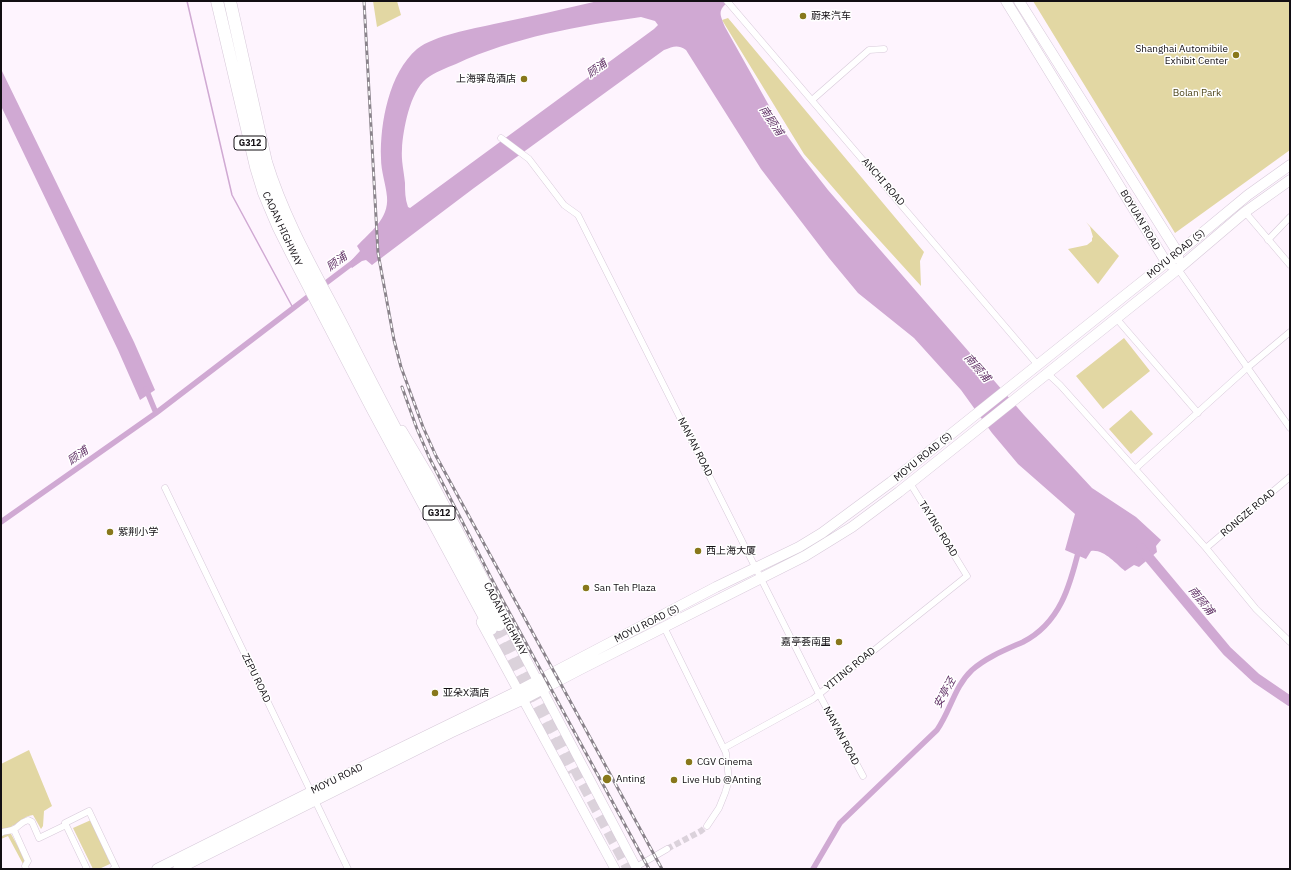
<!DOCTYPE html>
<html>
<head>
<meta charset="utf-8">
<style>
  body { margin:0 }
  #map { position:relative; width:1291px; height:870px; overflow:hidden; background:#fef4fe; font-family:"IBM Plex Sans",sans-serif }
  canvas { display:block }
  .frame { position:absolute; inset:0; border:2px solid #120e13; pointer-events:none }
</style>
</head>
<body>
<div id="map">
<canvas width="1291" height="870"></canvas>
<div class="frame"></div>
</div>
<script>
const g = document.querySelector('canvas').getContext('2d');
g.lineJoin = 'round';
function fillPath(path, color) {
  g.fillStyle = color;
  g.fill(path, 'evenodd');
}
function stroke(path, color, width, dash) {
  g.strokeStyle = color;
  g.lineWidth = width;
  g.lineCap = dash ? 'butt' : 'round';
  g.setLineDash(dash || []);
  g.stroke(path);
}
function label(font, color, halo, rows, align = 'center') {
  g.font = font + ' "IBM Plex Sans","Noto Sans SC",sans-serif';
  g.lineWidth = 3;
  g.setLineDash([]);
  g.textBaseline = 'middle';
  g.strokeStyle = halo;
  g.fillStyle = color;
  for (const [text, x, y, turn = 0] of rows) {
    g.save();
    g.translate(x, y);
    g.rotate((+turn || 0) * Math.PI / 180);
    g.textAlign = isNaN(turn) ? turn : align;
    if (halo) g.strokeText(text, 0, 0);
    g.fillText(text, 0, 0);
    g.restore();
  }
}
fillPath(new Path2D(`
  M373,1H397L401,15L377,27Z
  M1033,1H1290V150L1175,233Z
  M728,18L924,252L920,261L921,286L861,220L804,154L722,20Z
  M1086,222L1119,256L1098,284L1068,249L1087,245L1092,241V238L1093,237L1090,227Z
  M1124,338L1150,371L1103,409L1076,376Z
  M1131,410L1153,434L1131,454L1109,429Z
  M29,750L52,806L44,811L43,826L41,829L33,815C23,816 20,823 12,826L11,834L25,859L23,864L8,836L1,839V764Z
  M91,820L112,863L99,869H93L73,828Z`), '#e2d7a3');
fillPath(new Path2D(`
  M598,1H729C717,11 720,14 725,27L781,127L803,158L828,190L1024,415L1092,488L1136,517L1161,540L1156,546L1157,552L1139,567L1134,565L1125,571C1116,564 1104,549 1091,551L1086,559L1065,550L1075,514L1018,464L992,433L961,390L914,338L858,293L829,258L761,169L686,50C677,44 673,47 664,50L474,188L372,265L366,260L362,261L352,268L348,264L360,251L357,246C370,232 389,219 387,197C386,184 381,172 381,158C380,123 389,73 417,49C435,35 472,29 494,24C529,17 563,9 598,1ZM641,17L655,21L658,25L654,29L410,208L408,207C405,199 405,191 405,183C404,172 401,160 402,149C403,130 410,92 426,79C435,72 446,68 456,64C514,37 579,26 641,17Z
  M1,69L134,342L155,390L140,400L118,350L1,106Z`), '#d0a9d3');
stroke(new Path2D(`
  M187,1L232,195L293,308`), '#d0a9d3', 1.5);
stroke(new Path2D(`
  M322,286L355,261
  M146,389L156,413
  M1,522L156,413L313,293
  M813,869L840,823L937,730C951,710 954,687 972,670C987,657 1005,650 1023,642C1060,623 1070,586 1079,549`), '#d0a9d3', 5.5);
stroke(new Path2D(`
  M1141,548L1227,651L1256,678L1290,701`), '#d0a9d3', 10);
stroke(new Path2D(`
  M667,849L701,831L707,826`), '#dbd2db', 6, [6, 3]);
stroke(new Path2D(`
  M499,625L629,869
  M491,629L569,774`), '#dbd2db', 12, [12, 6]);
const street = new Path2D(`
  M727,1L1037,364
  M812,100L869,50L884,49
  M501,138L529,159L564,205L578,215L819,694L863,776
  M1245,212L1290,265
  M1268,240L1290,217
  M1178,269L1290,428
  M1116,318L1198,413
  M1047,373L1060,385L1206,548L1256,609L1290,642
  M1135,469L1247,368L1290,332
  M165,488L348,869
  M1206,548L1290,477
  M664,627L726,753L729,780L725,793L719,808L707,826
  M724,748L813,699L967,576L910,483
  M14,830L28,861L25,866L26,869
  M1,833C5,830 10,832 14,829C20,826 19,823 28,820L32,822L39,838L66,825
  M636,867L667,849
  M87,869L65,823L89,811L116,868L113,869`);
const secondary = new Path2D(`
  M402,430L430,477L637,869
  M481,622L615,869`);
const primary = new Path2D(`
  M1006,1L1166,262L1171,265
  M1019,1L1178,253V259
  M157,869L311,792L518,691L716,587L799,547L822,533L891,482L1178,253L1248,195L1290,165
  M178,869L450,733L522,700L581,669L805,556L852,527L899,492L1178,269L1245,212L1290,180`);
const highway = new Path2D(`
  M217,1L256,167L264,193L278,226L291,252L371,406L491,629
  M230,1L266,162C284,221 316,275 344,329C394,429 447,526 499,625`);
stroke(street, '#d7c9d9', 7);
stroke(secondary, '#d7c9d9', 10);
stroke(primary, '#d7c9d9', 11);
stroke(highway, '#d7c9d9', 13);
stroke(street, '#fff', 6);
stroke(secondary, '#fff', 9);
stroke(primary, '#fff', 10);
stroke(highway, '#fff', 12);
const rail = new Path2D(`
  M364,1L378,253L394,340L401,367L423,427L436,456L662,869
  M402,387L417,429L430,459L502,599L649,869`);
stroke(rail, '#8a838b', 3);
stroke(rail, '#fff', 1.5, [4.5]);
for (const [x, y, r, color] of [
  [803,16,4,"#88771b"],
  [1236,55,4,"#88771b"],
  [524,79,4,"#88771b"],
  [110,532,4,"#88771b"],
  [698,551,4,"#88771b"],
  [586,588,4,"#88771b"],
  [839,642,4,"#88771b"],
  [435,693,4,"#88771b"],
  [689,762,4,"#88771b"],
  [607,779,5,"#88771b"],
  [674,780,4,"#88771b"]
]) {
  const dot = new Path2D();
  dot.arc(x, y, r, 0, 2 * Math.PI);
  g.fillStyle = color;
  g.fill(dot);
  stroke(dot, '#fff', 1.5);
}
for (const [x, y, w] of [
  [250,143,32],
  [439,513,32]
]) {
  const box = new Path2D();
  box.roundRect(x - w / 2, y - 7, w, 14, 3);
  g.fillStyle = '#fff';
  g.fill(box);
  stroke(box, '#120e13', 1);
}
label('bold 9px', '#120e13', null, [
  ["G312",250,143],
  ["G312",439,513]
]);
label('10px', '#120e13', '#fff', [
  ["蔚来汽车",811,16],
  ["Shanghai Automibile",1228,49,"right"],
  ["Exhibit Center",1228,61,"right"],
  ["上海驿岛酒店",516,79,"right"],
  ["紫荆小学",118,532],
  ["西上海大厦",706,551],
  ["San Teh Plaza",594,588],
  ["嘉亭荟南里",831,642,"right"],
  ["亚朵X酒店",443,693],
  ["CGV Cinema",697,762],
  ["Anting",616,779],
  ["Live Hub @Anting",682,780]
], 'left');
label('10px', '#4c4419', '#fff', [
  ["Bolan Park",1197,93]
]);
label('10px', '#120e13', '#fff', [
  ["ANCHI ROAD",883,182,49],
  ["BOYUAN ROAD",1140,220,59],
  ["CAOAN HIGHWAY",282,229,65],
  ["MOYU ROAD (S)",1176,254,-39],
  ["NAN'AN ROAD",695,447,63],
  ["MOYU ROAD (S)",923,457,-39],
  ["RONGZE ROAD",1248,513,-40],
  ["TAYING ROAD",938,529,58],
  ["CAOAN HIGHWAY",505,619,62],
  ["MOYU ROAD (S)",647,624,-27],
  ["YITING ROAD",850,669,-39],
  ["ZEPU ROAD",256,678,64],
  ["NAN'AN ROAD",841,736,62],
  ["MOYU ROAD",337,779,-26]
]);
label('italic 11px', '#623267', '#fff', [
  ["顾浦",597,69,-36],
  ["南顾浦",771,121,56],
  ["顾浦",337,262,-37],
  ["南顾浦",977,368,49],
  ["顾浦",78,456,-35],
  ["南顾浦",1201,601,51],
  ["安亭泾",945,693,-62]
]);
</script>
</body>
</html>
